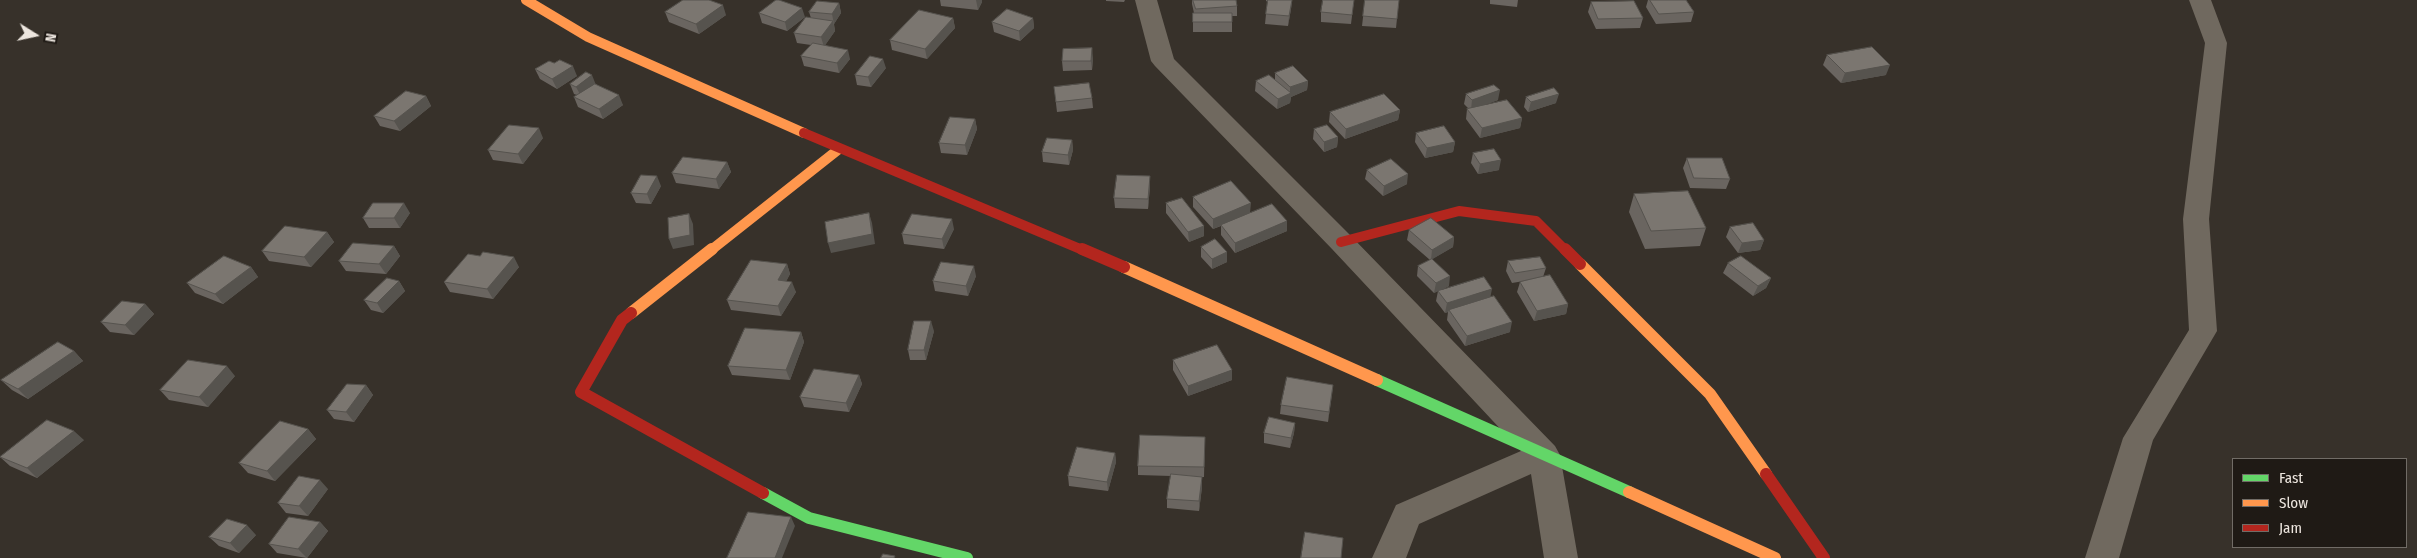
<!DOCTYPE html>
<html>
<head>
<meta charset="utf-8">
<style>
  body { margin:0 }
  #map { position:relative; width:2417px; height:558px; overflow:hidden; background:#37312a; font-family:"Fira Sans Condensed",sans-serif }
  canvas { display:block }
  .legend { position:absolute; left:2232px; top:458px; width:175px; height:90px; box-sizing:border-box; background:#1f1a15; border:1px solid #716c66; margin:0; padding:6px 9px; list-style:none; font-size:15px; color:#ede6df }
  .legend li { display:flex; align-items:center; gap:10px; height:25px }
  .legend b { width:25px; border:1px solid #716c66 }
  .north { position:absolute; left:10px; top:10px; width:50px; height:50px; -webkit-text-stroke:4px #1f1a15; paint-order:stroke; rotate:100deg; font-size:14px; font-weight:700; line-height:20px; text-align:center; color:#ede6df }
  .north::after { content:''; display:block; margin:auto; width:18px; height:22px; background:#ede6df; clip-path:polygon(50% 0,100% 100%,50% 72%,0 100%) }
</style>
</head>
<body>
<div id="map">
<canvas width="2417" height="558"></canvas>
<ul class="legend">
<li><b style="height:6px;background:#63d668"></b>Fast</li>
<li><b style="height:6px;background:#ff974d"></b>Slow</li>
<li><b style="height:6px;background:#b3261e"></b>Jam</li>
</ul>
<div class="north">N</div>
</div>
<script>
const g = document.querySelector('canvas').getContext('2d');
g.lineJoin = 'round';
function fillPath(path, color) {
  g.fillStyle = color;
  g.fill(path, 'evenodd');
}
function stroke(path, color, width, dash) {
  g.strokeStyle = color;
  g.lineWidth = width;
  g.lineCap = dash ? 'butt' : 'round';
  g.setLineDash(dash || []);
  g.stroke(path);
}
fillPath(new Path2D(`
  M1135,0H1157L1174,59L1350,235L1555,446L1560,455L1578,558H1544L1531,474L1419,524L1406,558H1372L1396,505L1521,451L1332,249L1155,66L1151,61Z
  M2189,0H2211L2227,43L2209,219L2217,331L2153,440L2119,558H2085L2123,438L2189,330L2183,219L2205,43Z`), '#70695f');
stroke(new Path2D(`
  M1377,380L1629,492
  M763,493L809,518L967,558`), '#63d668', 12);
stroke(new Path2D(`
  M526,0L588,37L804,133
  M710,251L839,149`), '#ff974d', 10);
stroke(new Path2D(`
  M1580,264L1710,394L1766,474
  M1124,267L1377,380
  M631,313L712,249
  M1629,492L1775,558`), '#ff974d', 12);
stroke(new Path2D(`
  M804,133L1085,251
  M1341,242L1459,211L1536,221L1566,251`), '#b3261e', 10);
stroke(new Path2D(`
  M1082,249L1124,267
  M1565,249L1580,264
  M631,313L622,320L581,392L763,493
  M1766,474L1824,558`), '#b3261e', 12);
fillPath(new Path2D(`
  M940,0H982V2L978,10L941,6Z
  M1106,0H1125L1124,2L1106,1Z
  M1192,0H1236L1237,6V16H1232V32H1193V13H1194L1192,4Z
  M1266,0H1292L1291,9L1288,26L1265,24L1266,14L1268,2L1266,1Z
  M1354,0L1351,24L1321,22V12Z
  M1365,0H1399L1396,28L1362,26Z
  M1490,0H1518L1517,7L1490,4Z
  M1648,0H1686L1694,12L1691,22L1656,24L1646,7Z
  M1591,2L1643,18L1640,28L1596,29L1588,12Z
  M839,3L841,13L834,24L835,31L825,45L850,59L839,73L804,66L801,56L811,45L797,43L794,33L811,18L809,12Z
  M665,12L726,15L699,34L669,22Z
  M759,13L805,17L787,31L762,23Z
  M953,18L955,28L927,59L892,50L890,40Z
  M1033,18L1034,28L1020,41L994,32L992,22Z
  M1827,55L1886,75L1841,83L1823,65Z
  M1093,58L1092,70L1063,71L1062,61Z
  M554,63L577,76L557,89L540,79L535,69Z
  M886,68L871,87L857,85L855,75Z
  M1275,73L1308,81L1307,90L1291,97L1290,103L1277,109L1255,91L1256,81L1275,80Z
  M570,84H596L623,105L603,119L578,107L574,97L577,95L574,94Z
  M1054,87L1092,98L1093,108L1057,112Z
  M1466,94L1498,100L1484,105L1522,118L1520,128L1480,138L1466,119L1467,109H1469L1464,104Z
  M426,96L431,106L400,131L380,126L374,116Z
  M1526,97L1556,103L1528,112L1524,107Z
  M1400,110L1398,120L1345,139L1329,122L1330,112Z
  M975,119L977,129L967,155L941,153L939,143Z
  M1314,129L1338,137L1337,147L1324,152L1313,139Z
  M1416,133L1455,142L1453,152L1425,158L1415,142Z
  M543,138L523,164L493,160L488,150Z
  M1072,140L1073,150L1069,165L1043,162L1042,152Z
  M1473,153L1499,170L1478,174L1471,163Z
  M1687,158L1730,179L1726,189L1690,188L1683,168Z
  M727,162L731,172L719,189L676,183L672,173Z
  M1367,170L1407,184L1383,196L1365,179Z
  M661,186L651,204L636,203L631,193Z
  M1150,186L1148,209L1115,208L1114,198Z
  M1634,194L1706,228L1700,246L1645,249L1629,212Z
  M1193,197L1250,213L1287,231L1235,253L1221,235V226L1213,229L1193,207Z
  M1166,203L1204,226V236L1189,242L1166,213Z
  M410,213L400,228H369L363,218Z
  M1730,227L1764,240L1760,250L1738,253L1726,237Z
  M954,229L944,249L904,244L902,234Z
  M1409,230L1454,237L1453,247L1432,259L1449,286L1441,290L1491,297L1510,332L1465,346L1447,320L1448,312L1445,313L1436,301L1438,291L1434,293L1417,276L1418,266L1430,260L1407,240Z
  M327,232L334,242L311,267L269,261L262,251Z
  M394,246L400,256L386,274L346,271L339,261Z
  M1201,247L1227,252V262L1212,269L1201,257Z
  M480,256L519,267L493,299L450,292L444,282Z
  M1508,261L1546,268L1543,277L1568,304L1566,314L1534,321L1517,292L1520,282L1524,281L1512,283L1506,271Z
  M1728,263L1771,278L1766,288L1753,296L1723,273Z
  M787,264L790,274L786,281L796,292L781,316L731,310L727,300Z
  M251,267L258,277L223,304L195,293L187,283Z
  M976,276L968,296L935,291L933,281Z
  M399,281L405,291L383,313L371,310L364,300Z
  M145,304L154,314L134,335L110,332L101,322Z
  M934,331L926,360H910L908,350Z
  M801,332L804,342L790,380L732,375L728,366Z
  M74,351L83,361L28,399L12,390L1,380Z
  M1173,360L1232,380L1188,396L1173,370Z
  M859,375L862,384L849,412L804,407L800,397Z
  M235,376L208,407L169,400L160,390Z
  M366,385L373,395L354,422L334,419L327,410Z
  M1333,385L1328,422L1280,414L1281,405Z
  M1295,423L1294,433L1290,448L1264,443V433Z
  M308,429L316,439L275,481L248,473L239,463Z
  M1205,437L1204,477H1202V487L1199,511L1167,508V499L1171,476L1138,475V466Z
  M84,440L37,478L10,466L0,457Z
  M1115,453L1116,462L1108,491L1069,486L1068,476Z
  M328,489L308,516L286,513L278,503Z
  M320,522L328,531L307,558L277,553L269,544Z
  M256,535L239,553L219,546L209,537Z`), '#6a6560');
fillPath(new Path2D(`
  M976,0H982V2L978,10Z
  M1292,0L1291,9L1288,26L1289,16Z
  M839,3L841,13L834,24L832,14Z
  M723,5L726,15L699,34L696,24Z
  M802,8L805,17L787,31L785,22Z
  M953,18L955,28L927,59L925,49Z
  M1033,18L1034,28L1020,41L1019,31Z
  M833,21L835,31L824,47L821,37Z
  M1092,48L1093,58L1092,70L1091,61Z
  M848,50L850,59L839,73L837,63Z
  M883,59L886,68L871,87L868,77Z
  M1890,65L1886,75L1841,83L1845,73Z
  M573,66L577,76L557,89L552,79Z
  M592,75L596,85L581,96L576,87Z
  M1308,81L1307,90L1291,97L1290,103L1277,109L1278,99L1290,93V87Z
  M1500,90L1498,100L1471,110L1472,100Z
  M1559,94L1556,103L1528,112L1531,102Z
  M619,95L623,105L603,119L599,109Z
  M426,96L431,106L400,131L394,121Z
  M1400,110L1398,120L1345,139L1346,129Z
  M1522,118L1520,128L1480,138L1482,128Z
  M975,119L977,129L967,155L965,145Z
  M539,128L543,138L523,164L518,154Z
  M1338,137L1337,147L1324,152V142Z
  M1072,140L1073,150L1069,165L1068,155Z
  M1455,142L1453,152L1425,158L1427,148Z
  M1501,160L1499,170L1478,174L1480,164Z
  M727,162L731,172L719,189L716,179Z
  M1408,174L1407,184L1383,196L1384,186Z
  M657,176L661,186L651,204L647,194Z
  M1150,176V186L1148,209V199Z
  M404,203L410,213L400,228L394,218Z
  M1251,203L1250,213L1213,229V219Z
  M869,213L872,223L875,244L831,253L828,243Z
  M689,214L693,224L694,245L673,249L669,239Z
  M952,219L954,229L944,249L942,239Z
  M1287,221V231L1235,253V243Z
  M1204,226V236L1189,242L1188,232Z
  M327,232L334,242L311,267L304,257Z
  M1454,237L1453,247L1431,260L1432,250Z
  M1764,240L1760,250L1738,253L1742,243Z
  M394,246L400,256L386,274L379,264Z
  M1227,252V262L1212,269V259Z
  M514,257L519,267L493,299L487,289Z
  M787,264L790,274L782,290L778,280Z
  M974,266L976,276L968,296L966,286Z
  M251,267L258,277L223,304L215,294Z
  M1450,276L1449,286L1434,293L1436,283Z
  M1771,278L1766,288L1753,296L1758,286Z
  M399,281L405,291L383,313L377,303Z
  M792,282L796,292L781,316L778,306Z
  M1492,289L1490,299L1449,310L1448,312L1445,313L1447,303Z
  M145,304L154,314L134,335L125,325Z
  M1568,304L1566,314L1534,321L1537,311Z
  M931,321L934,331L926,360L924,350Z
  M1512,322L1510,332L1465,346L1467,336Z
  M801,332L804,342L790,380L786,370Z
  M74,351L83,361L28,399L18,389Z
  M227,366L235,376L208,407L199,397Z
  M1232,370V380L1188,396V386Z
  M859,375L862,384L849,412L846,403Z
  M366,385L373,395L354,422L346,412Z
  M1333,385L1332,395L1328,422L1329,412Z
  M1295,423L1294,433L1290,448L1291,438Z
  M308,429L316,439L275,481L267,471Z
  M74,431L84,440L37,478L27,468Z
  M1115,453L1116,462L1108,491L1107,482Z
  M1202,477V487L1199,511V501Z
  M320,480L328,489L308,516L299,506Z
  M791,517L795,526L782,558H775Z
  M320,522L328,531L307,558L298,549Z
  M247,525L256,535L239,553L230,543Z`), '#56534e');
const building = new Path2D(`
  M683,0H709L723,5L696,24L665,12Z
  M776,0H779L802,8L785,22L759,13Z
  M1193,0H1236L1237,6L1196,9Z
  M1268,0H1292L1289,16L1266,14Z
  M1323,0H1354L1352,15L1321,12Z
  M1365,0H1399L1397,19L1363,16Z
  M1650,0H1686L1694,12L1659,14Z
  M817,1L839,3L832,14L809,12Z
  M1634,1L1643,18L1598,19L1591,2Z
  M1007,9L1033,18L1019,31L992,22Z
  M919,10L953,18L925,49L890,40Z
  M1193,13H1232V22H1193Z
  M806,17L833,21L821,37L794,33Z
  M813,43L848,50L837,63L801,56Z
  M1872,47L1890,65L1845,73L1827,55Z
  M1092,48L1091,61H1062L1063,49Z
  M870,56L883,59L868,77L855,75Z
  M560,60L573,66L552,79L535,69L549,61L554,63Z
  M1293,66L1308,81L1290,87L1275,73Z
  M586,72L592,75L576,87L570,84Z
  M1269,75L1291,93L1278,99L1256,81Z
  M1089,83L1092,98L1056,102L1054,87Z
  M595,84L619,95L599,109L574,97Z
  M1494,85L1500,90L1472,100L1466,94Z
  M1554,88L1559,94L1531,102L1526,97Z
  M406,91L426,96L394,121L374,116Z
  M1384,94L1400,110L1346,129L1330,112Z
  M1507,100L1522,118L1482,128L1467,109Z
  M950,117L975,119L965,145L939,143Z
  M509,125L539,128L518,154L488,150Z
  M1327,125L1338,137L1324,142L1314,129Z
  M1444,126L1455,142L1427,148L1416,133Z
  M1047,138L1072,140L1068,155L1042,152Z
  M1494,149L1501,160L1480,164L1473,153Z
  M683,157L727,162L716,179L672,173Z
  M1687,158H1722L1730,179L1694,178Z
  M1391,159L1408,174L1384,186L1367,170Z
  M641,175L657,176L647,194L631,193Z
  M1117,175L1150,176L1148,199L1114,198Z
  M1231,181L1251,203L1213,219L1193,197Z
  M1688,191L1706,228L1651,231L1634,194Z
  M1182,198L1204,226L1188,232L1166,203Z
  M373,203H404L394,218H363Z
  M1272,204L1287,221L1235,243L1221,225Z
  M869,213L872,234L828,243L825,222Z
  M689,214L690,235L669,239L668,218Z
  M912,214L952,219L942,239L902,234Z
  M1431,218L1454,237L1432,250L1409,230Z
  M1753,223L1764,240L1742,243L1730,227Z
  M285,226L327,232L304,257L262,251Z
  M1215,239L1227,252L1212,259L1201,247Z
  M353,243L394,246L379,264L339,261Z
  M483,252L514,257L487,289L444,282L468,254L480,256Z
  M224,256L251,267L215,294L187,283Z
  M1741,256L1771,278L1758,286L1728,263Z
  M1540,257L1546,268L1515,273L1508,261Z
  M1432,259L1450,276L1436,283L1418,266Z
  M751,260L787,264L778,280L792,282L778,306L727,300Z
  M941,262L974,266L966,286L933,281Z
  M1550,275L1568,304L1537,311L1520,282Z
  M1484,277L1492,289L1447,303L1438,291Z
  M387,278L399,281L377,303L364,300Z
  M1494,296L1512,322L1467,336L1449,310Z
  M122,301L145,304L125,325L101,322Z
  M914,321H931L924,350H908Z
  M745,328L801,332L786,370L728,366Z
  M58,342L74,351L18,389L1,380Z
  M1217,345L1232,370L1188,386L1173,360Z
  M188,360L227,366L199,397L160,390Z
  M814,369L859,375L846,403L800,397Z
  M1287,377L1333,385L1329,412L1281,405Z
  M347,384L366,385L346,412L327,410Z
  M1269,417L1295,423L1291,438L1264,433Z
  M47,420L74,431L27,468L0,457Z
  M280,421L308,429L267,471L239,463Z
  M1140,435L1205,437L1204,467L1138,466Z
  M1077,447L1115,453L1107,482L1068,476Z
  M1171,474L1202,477L1199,501L1167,499Z
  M299,476L320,480L299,506L278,503Z
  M748,512L791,517L775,558H727Z
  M289,517L320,522L298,549L269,544Z
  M227,519L247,525L230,543L209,537Z
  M1305,532L1343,538L1341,558H1301Z
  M883,554L895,556L894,558H881Z`);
fillPath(building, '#7b7670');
stroke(building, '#56534e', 1);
</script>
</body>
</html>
